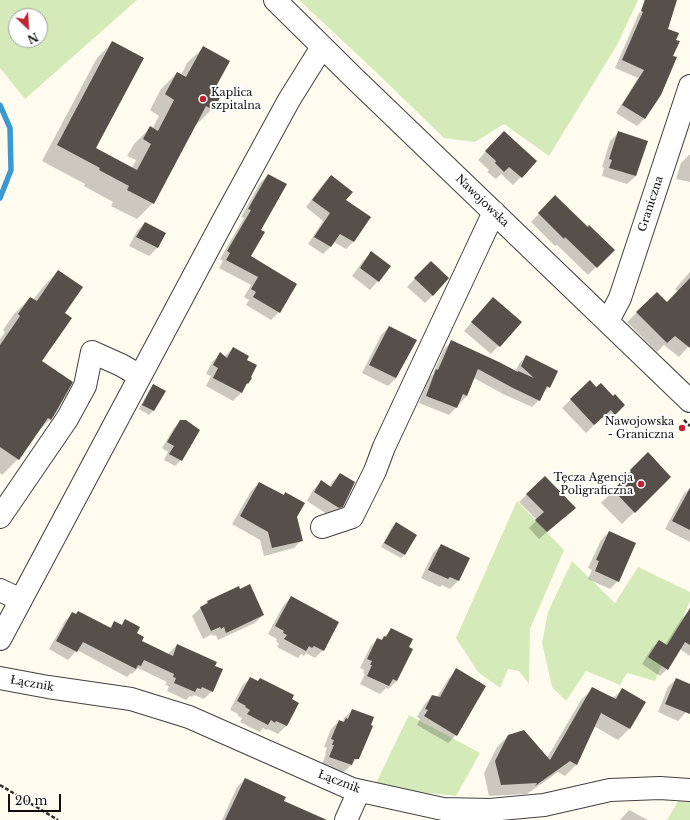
<!DOCTYPE html>
<html>
<head>
<meta charset="utf-8">
<style>
  body { margin:0 }
  #map { position:relative; width:690px; height:820px; overflow:hidden; background:#fffbef; font-family:"Libre Baskerville",serif }
  canvas { display:block }
  .north { position:absolute; left:8px; top:8px; width:40px; height:40px; box-sizing:border-box; background:#fff; border:1px solid #9f9f9f; border-radius:50%; rotate:155deg; font-size:11px; font-weight:700; line-height:16px; text-align:center; color:#0e0e0e }
  .north::after { content:''; display:block; margin:auto; width:14px; height:18px; background:#c12331; clip-path:polygon(50% 0,100% 100%,50% 72%,0 100%) }
  .scale { position:absolute; left:8px; top:794px; width:53px; height:18px; box-sizing:border-box; border:2px solid #0e0e0e; border-top:0; padding-left:5px; font-size:12px; line-height:14px; white-space:nowrap; color:#0e0e0e; -webkit-text-stroke:3px #fff; paint-order:stroke }
</style>
</head>
<body>
<div id="map">
<canvas width="690" height="820"></canvas>
<div class="north">N</div>
<div class="scale">20 m</div>
</div>
<script>
const g = document.querySelector('canvas').getContext('2d');
g.lineJoin = 'round';
function fillPath(path, color) {
  g.fillStyle = color;
  g.fill(path, 'evenodd');
}
function stroke(path, color, width, dash) {
  g.strokeStyle = color;
  g.lineWidth = width;
  g.lineCap = dash ? 'butt' : 'round';
  g.setLineDash(dash || []);
  g.stroke(path);
}
function label(font, color, halo, rows, align = 'center') {
  g.font = font + ' "Libre Baskerville",serif';
  g.lineWidth = 4;
  g.setLineDash([]);
  g.textBaseline = 'middle';
  g.strokeStyle = halo;
  g.fillStyle = color;
  for (const [text, x, y, turn = 0] of rows) {
    g.save();
    g.translate(x, y);
    g.rotate((+turn || 0) * Math.PI / 180);
    g.textAlign = isNaN(turn) ? turn : align;
    if (halo) g.strokeText(text, 0, 0);
    g.fillText(text, 0, 0);
    g.restore();
  }
}
fillPath(new Path2D(`
  M0,0H137L25,99L0,68ZM16,16H40V40H16Z
  M299,0H638L617,45L549,156L504,124L475,142L444,138L377,73Z
  M517,501L564,550L530,629L529,684L519,671L508,669L500,688L478,672L456,638Z
  M572,561L615,603L638,567L690,592V601L655,681L627,673L620,685L586,671L566,701L552,687L542,643L548,612Z
  M409,715L480,753L456,796L374,787Z
  M678,801L690,802V820H667Z`), '#d4eab8');
fillPath(new Path2D(`
  M644,0H676L667,30L672,56L660,94L644,119L637,126L616,113L638,78L615,68L639,13L641,12Z
  M113,42L95,148L132,168L136,160L127,156L134,144L150,128L152,129L159,116L150,110L161,89L177,73L181,75L187,63L203,48L212,92V109L196,125H195L153,203L137,219L111,206L113,202L84,186L85,184L42,161L97,58Z
  M618,133L636,176L627,184L602,176L604,168L602,167L610,141Z
  M496,140L536,161L513,185L501,174L496,179L487,172L489,170L478,160Z
  M689,155H690V182L676,179L681,163Z
  M268,175L260,231L250,256L279,312L271,320L246,305L249,300L244,297L251,285L219,268L223,261L220,259L244,218L241,217L260,183Z
  M331,176L345,200L370,217L353,242L346,249L334,242L330,247L323,254L308,244L323,221L306,207L324,183Z
  M555,197L588,228L613,250L588,275L557,245L555,246L531,222Z
  M145,223L165,233L157,248L149,256L129,246L137,231Z
  M372,253L378,281L370,290L352,276L363,261Z
  M423,270L433,295L425,303L407,287Z
  M58,271L63,314L41,361L50,419L36,434L18,459L2,475L0,473V339L5,332L3,330L14,314L30,298L33,300L43,287Z
  M690,272V345L679,357L664,345L657,352L627,322L657,293L667,303L678,292L675,289Z
  M485,307L520,322L491,354L464,331Z
  M389,327L396,378L388,386L362,373L381,335Z
  M451,342L515,372L519,364L526,356L549,387L542,394L539,400L532,407L503,394L474,378L467,396L449,415L419,403L429,378L433,374L444,349Z
  M233,348L245,360L248,383L245,386L241,393L233,401L206,386L211,376L206,374L212,362L220,354L224,357Z
  M590,381L616,413L606,422L602,417L586,433L562,408Z
  M153,385L164,391L153,411L149,415L139,409L150,389Z
  M181,421V460L175,466L164,460L168,452L162,448L174,428Z
  M648,454L670,477L622,524L601,503L620,484L618,483Z
  M340,474L342,506L334,515L330,516L307,501L313,490L321,482L329,487L332,482Z
  M545,477L567,515L539,539L529,528L537,520L519,502Z
  M259,483L283,496L285,494L296,517L302,540L294,548L264,556L260,540L232,524L251,491Z
  M690,488V542L665,529L683,495Z
  M396,524L404,555L401,558L381,547L392,527Z
  M609,532L618,581L610,589L588,579L592,570L588,568L601,540Z
  M441,545L469,559L458,581L450,589L442,585L440,587L421,578L433,553Z
  M291,597L323,650L315,658L306,653L304,656L301,654L298,658L277,647L279,644L276,641L277,639L268,634L283,606Z
  M208,601L263,615L255,623L218,640L216,635L213,636L212,634L203,639L192,616Z
  M689,611L690,612V656L680,649L667,669L660,676L642,664L652,648L659,641L665,645L682,618Z
  M73,613L109,628L115,622L121,625L125,620L140,642L168,655L169,653L177,645L214,666L212,691L204,699L194,695L192,697L190,696L186,700L167,691L169,686L165,685L167,682L138,668L132,674L131,673L127,677L77,650L68,660L49,649L65,621Z
  M391,630L408,648L397,681L388,689L386,688L380,694L360,684L365,674L363,673L364,670L360,668L370,647L378,639L380,641Z
  M457,670L456,735L448,743L417,725L420,719L417,717L424,705L432,696L437,697L449,678Z
  M250,678L257,682L260,679L291,700L286,726L278,734L268,729L266,730L263,728L260,732L240,722L242,718L238,716V714L230,710L242,686Z
  M676,679L690,685V704L686,712L678,721L658,712L668,687Z
  M592,689L613,698L622,690L629,729L618,740L594,726L576,765L565,776L558,772L527,794L489,796L484,773L497,747L509,735L547,758L581,700Z
  M353,710L358,758L343,773L322,765L326,753H325L327,748L324,747L331,729L339,721L343,722L344,718Z
  M245,779L283,802L318,820H222L237,787Z
  M629,810L648,820H620Z`), '#0003');
stroke(new Path2D(`
  M0,105L10,128L11,170L0,198`), '#3999d0', 5.5);
fillPath(new Path2D(`
  M645,0H677L668,29L679,33L676,40L680,41L673,56L677,57L661,95L645,119L622,105L644,70L622,60L643,12L641,11Z
  M112,41L144,58L96,148L137,170L151,144L143,139L150,126L158,131L174,100L165,94L177,72L186,77L203,46L230,61L213,92L221,96L213,110L206,106L154,204L127,190L129,186L99,170L100,168L57,145Z
  M504,131L537,161L522,178L509,167L504,172L495,163L496,161L485,151Z
  M618,131L648,141L636,176L609,168L612,160L609,159Z
  M268,174L287,184L261,230L265,232L251,256L297,284L280,313L253,297L256,292L251,289L258,277L226,260L230,253L227,251L251,210L248,209Z
  M331,175L353,192L346,200L371,217L354,242L340,234L331,247L314,237L330,213L312,200Z
  M555,195L588,227L589,225L615,250L597,268L565,237L564,239L538,213Z
  M145,222L166,233L158,248L136,237Z
  M371,251L391,266L379,282L360,268Z
  M431,261L449,278L433,296L414,278Z
  M58,270L83,287L65,313L72,318L42,361L73,382L56,412L51,420L48,418L19,460L0,447V345L20,316L18,314L30,297L37,301Z
  M690,278V348L675,336L667,343L636,312L657,292L667,302Z
  M493,297L522,322L500,347L471,322Z
  M389,326L417,340L396,378L369,365Z
  M451,340L499,362L518,372V371L534,378L521,366L526,355L558,371L550,388L547,386L540,401L511,387L478,369L467,396L463,394L457,408L426,396L436,369L438,370Z
  M233,347L249,356L247,360L257,365L251,377L252,378L248,384L247,383L242,393L213,378L218,368L213,365L220,352L227,358Z
  M590,380L596,387L601,383L613,396L615,394L625,405L615,415L611,410L594,425L570,399Z
  M153,384L166,391L154,411L142,405Z
  M180,420H186L200,430L182,461L169,454L174,446L167,442Z
  M648,452L671,477L635,513L613,490L631,472L630,470Z
  M340,473L355,482L343,507L339,508L314,492L321,480L331,487Z
  M545,476L576,508L547,532L535,520L544,512L526,494Z
  M259,482L284,495L285,492L305,503L297,517L303,541L272,548L268,532L240,516Z
  M690,488V530L672,521Z
  M396,522L417,535L405,555L384,543Z
  M609,531L636,543L619,582L595,571L599,561L596,560Z
  M441,544L470,558L459,581L450,577L448,579L428,570Z
  M250,584L264,615L226,633L224,627L221,629L220,627L211,631L200,607L208,603L207,601L239,586L240,589Z
  M291,596L339,622L324,651L314,646L312,648L309,646L306,651L284,639L287,635L283,633L284,631L275,626Z
  M690,608V645L685,642L668,670L648,657L659,640L667,645Z
  M78,611L111,628L114,621L122,625L125,619L140,627L137,633L144,637L142,641L173,656L177,644L217,662L215,666L223,669L213,692L202,687L201,689L197,688L195,692L174,683L176,678L173,677L174,674L144,660L141,666L138,665L136,669L83,642L77,652L56,641L72,612L76,614Z
  M391,628L413,639L409,647L413,649L397,681L393,679L389,686L367,676L372,665H370L372,661L367,659L377,638L382,640L384,636L386,637Z
  M456,668L486,686L457,736L424,716L428,710L425,709L432,695L440,697Z
  M250,677L258,681L260,678L294,695L292,699L299,703L287,726L276,721L275,723L271,720L268,725L247,714L250,710L245,707L246,706L237,701Z
  M676,678L690,684V714L665,704Z
  M592,687L616,699L622,688L646,702L630,729L601,713L577,765L570,761L535,786L537,783L501,785L495,761L508,735L524,730L550,760Z
  M352,709L374,717L371,725L373,726L359,759H354L352,765L329,757L334,745H332L334,740L331,739L339,720L344,722L346,718L348,719Z
  M245,778L286,797L284,801L327,820H225Z`), '#574f4a');
const minor = new Path2D(`
  M275,0L354,78L690,401
  M608,321L620,298L690,86
  M0,517L67,419L85,386L92,352L121,365L140,376
  M322,527L352,517L375,471L384,447L494,212
  M0,590L21,600
  M0,639L223,221L289,100L322,47
  M0,678L48,687L131,699L189,717L352,789L443,809L490,810L544,805L610,790L660,788L690,790
  M346,820L359,791`);
stroke(minor, '#414141', 24);
stroke(new Path2D(`
  M684,420L690,426
  M0,785L58,820`), '#303030', 2.5, [4, 2]);
stroke(minor, '#fff', 22);
for (const [x, y, r, color] of [
  [203,99,4,"#c12331"],
  [682,428,4,"#c12331"],
  [641,484,4,"#c12331"]
]) {
  const dot = new Path2D();
  dot.arc(x, y, r, 0, 2 * Math.PI);
  g.fillStyle = color;
  g.fill(dot);
  stroke(dot, '#fff', 1.5);
}
label('11px', '#0e0e0e', '#fff', [
  ["Kaplica",211,93,"left"],
  ["szpitalna",211,106,"left"],
  ["Nawojowska",674,422],
  ["- Graniczna",674,435],
  ["Tęcza Agencja",633,478],
  ["Poligraficzna",633,491]
], 'right');
label('11px', '#0e0e0e', '#fff', [
  ["Nawojowska",482,201,44],
  ["Graniczna",651,204,-72],
  ["Łącznik",32,684,10],
  ["Łącznik",339,782,21]
]);
</script>
</body>
</html>
